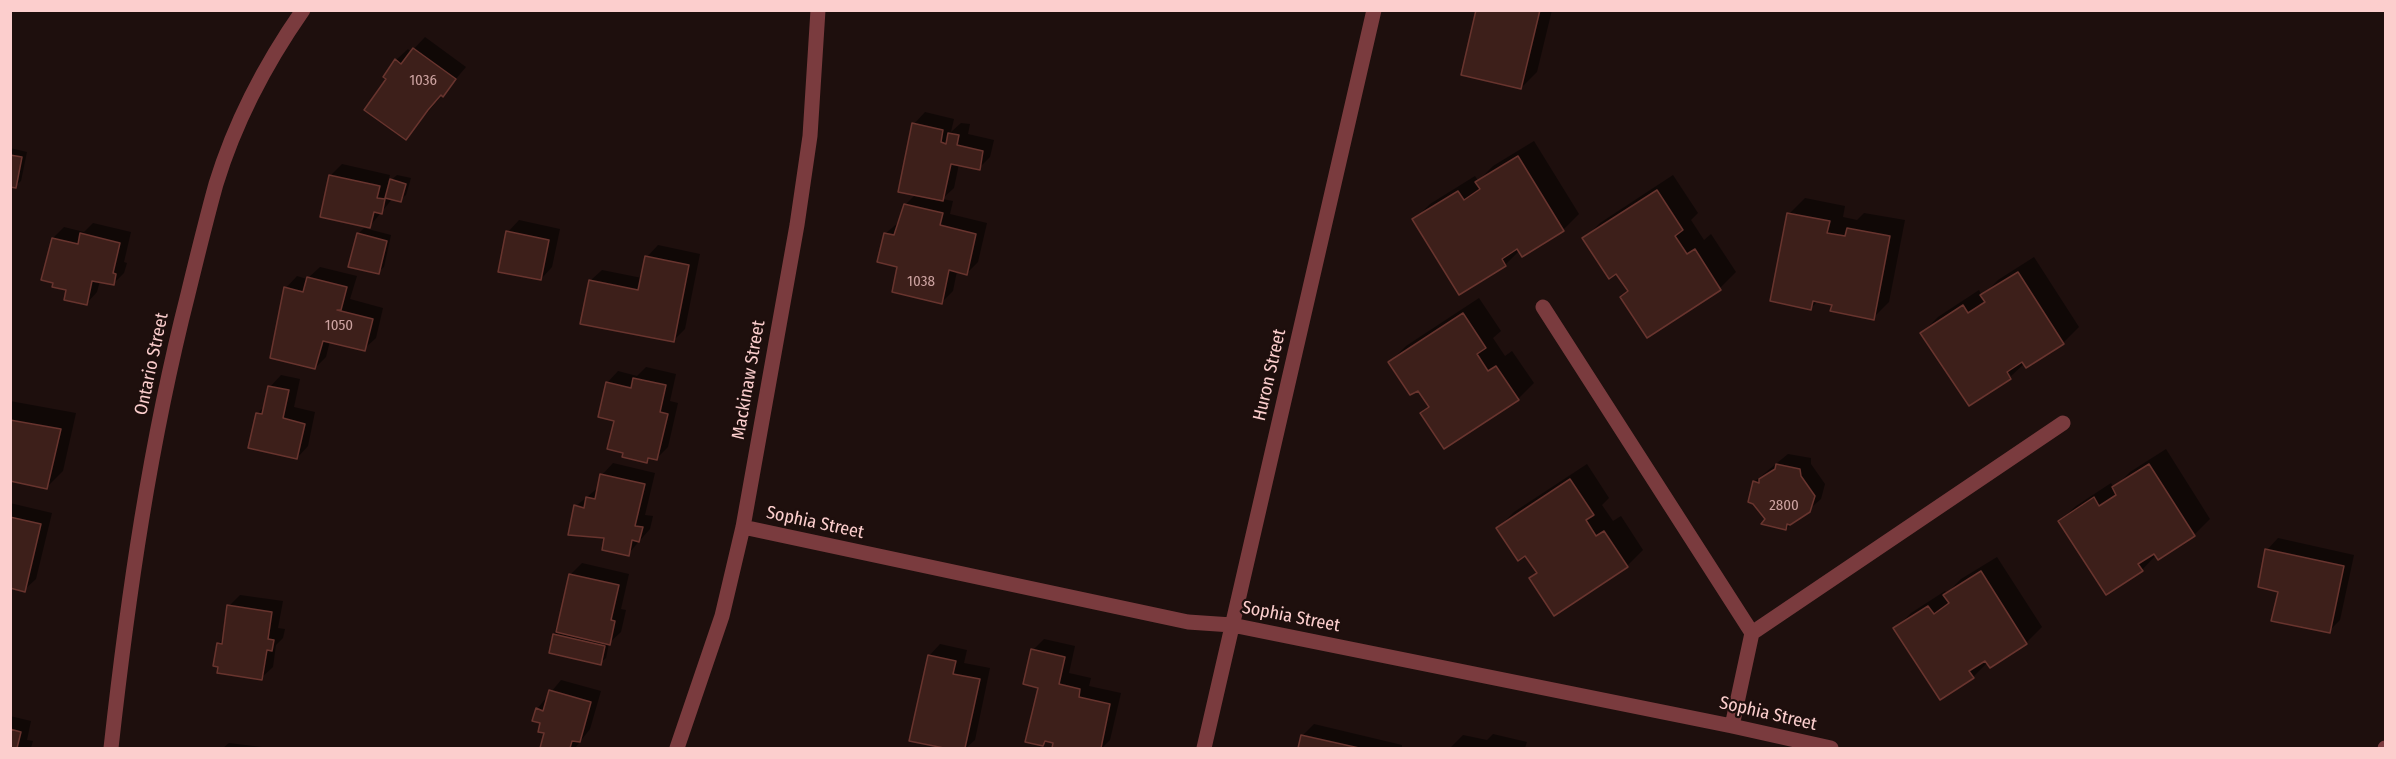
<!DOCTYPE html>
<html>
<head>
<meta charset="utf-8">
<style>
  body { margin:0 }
  #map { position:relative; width:2396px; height:759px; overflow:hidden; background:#1e0f0d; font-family:"Fira Sans Condensed",sans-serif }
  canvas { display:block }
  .frame { position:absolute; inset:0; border:12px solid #fccecd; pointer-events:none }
</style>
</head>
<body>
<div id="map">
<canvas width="2396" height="759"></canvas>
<div class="frame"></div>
</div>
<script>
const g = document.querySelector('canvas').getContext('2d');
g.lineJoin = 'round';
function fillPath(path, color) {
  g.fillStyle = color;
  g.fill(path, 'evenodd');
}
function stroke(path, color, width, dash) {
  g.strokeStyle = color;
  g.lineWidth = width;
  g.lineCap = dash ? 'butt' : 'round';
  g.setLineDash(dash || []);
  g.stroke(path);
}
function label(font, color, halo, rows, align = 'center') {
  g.font = font + ' "Fira Sans Condensed",sans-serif';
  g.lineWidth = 4.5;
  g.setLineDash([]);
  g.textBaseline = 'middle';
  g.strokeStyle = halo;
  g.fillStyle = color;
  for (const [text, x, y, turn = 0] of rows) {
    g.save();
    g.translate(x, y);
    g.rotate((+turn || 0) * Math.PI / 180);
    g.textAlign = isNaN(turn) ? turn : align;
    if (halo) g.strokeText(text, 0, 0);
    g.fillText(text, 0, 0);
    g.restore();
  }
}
fillPath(new Path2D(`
  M1478,10H1552L1537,72L1521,88Z
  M425,37L466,67L405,139L396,60L408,49L411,52Z
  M925,112L954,119L951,132L961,123L970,124L968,134L994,140L990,157L979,168L959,164L954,188L942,199L953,201L950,214L987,223L978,262L967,273L957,271L953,291L942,302L899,266L886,233L899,222L905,205L916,194L914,124Z
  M1534,141L1579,214L1563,230L1522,255L1520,250L1505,265L1459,293L1414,220L1430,204L1475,176L1478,181L1493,166Z
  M10,148L27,152L21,181L15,186L10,185Z
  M342,164L390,175L388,183L397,175L411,178L406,195L400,200L393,198L370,226L330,176Z
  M1673,175L1698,213L1691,220L1704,240L1711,234L1736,272L1720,288L1648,336L1622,297L1628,290L1617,272L1584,239L1600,223Z
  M1805,198L1845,206L1843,217L1857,220L1864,213L1905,220L1889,302L1873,318L1818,301L1811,308L1789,214Z
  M519,220L560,229L552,267L541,279L508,232Z
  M93,223L131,232L124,262L127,263L124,273L113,284L100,281L97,292L86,304L68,289L53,238L64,227L84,232Z
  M364,228L391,235L384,267L378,272L358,234Z
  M658,245L700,254L685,329L674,340L590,281L602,270L642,278L647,257Z
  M2034,257L2079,327L2063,343L2025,363L2010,377L1922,333L1938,317L1979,290L1982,296L1998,280ZM2004,365L2011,376H2008Z
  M320,267L357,276L350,299L383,308L376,338L364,349L330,341L326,357L315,368L286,288L297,276L307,279Z
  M1479,298L1501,331L1493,338L1505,356L1512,351L1534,383L1518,399L1421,413L1429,406L1418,389L1390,362L1406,346Z
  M646,367L676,374L670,401L678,403L668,447L656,459L651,457L647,461L616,419L607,383L618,371L637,376Z
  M281,375L300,379L294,407L315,412L308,446L297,458L257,414L266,405L270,387Z
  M10,401L76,413L63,471L47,487L10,479Z
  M2166,449L2210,519L2194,535L2158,558L2156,555L2142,570L2060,521L2076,506L2111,483L2114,488L2130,472Z
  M1788,454L1811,458V464L1825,484L1821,499L1786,529L1767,519L1754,482Z
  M613,463L655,473L645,515L653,516L650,529L628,554L576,506L599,487L602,475Z
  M1587,464L1609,498L1602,505L1613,521L1621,516L1643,550L1627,566L1531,578L1538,571L1526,554L1498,528L1514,512Z
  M10,503L52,513L36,579L24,590L10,586Z
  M2278,538L2354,555L2340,620L2329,631L2279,591L2267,550Z
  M1997,557L2042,627L2026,643L1988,662L1973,677L1895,629L1911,613L1945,591L1947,593L1961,579Z
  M582,563L629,574L621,609L626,610L621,632L609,643L606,658L600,663L554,635L570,575Z
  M240,595L283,601L278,628L285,629L283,638L276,645L273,667L261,678L218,644L224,638L229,606Z
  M1044,639L1075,646L1069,673L1091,678L1089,686L1121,693L1110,740L1102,748H1054L1055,742L1047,740L1043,745L1040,687L1033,650Z
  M940,644L967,650L964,663L990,668L975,740L966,748H952L911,740L929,656Z
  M561,680L601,691L590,729L575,748H542L546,732L537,709Z
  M10,716L31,721L27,740L33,741L31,748H10Z
  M1314,724L1402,745V748L1300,747L1303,735Z
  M1493,734L1527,742L1525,748H1450L1463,735L1487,740Z
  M229,743L270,748H223Z`), '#0007');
const building = new Path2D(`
  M1476,10H1540L1521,89L1461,75Z
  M413,48L456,79L443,97L441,95L428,110L406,140L364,110L386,79L383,77L395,59L401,64Z
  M912,123L943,130L941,142L946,144L948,133L959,135L957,145L983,151L980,170L951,164L943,201L898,192Z
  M10,155L22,157L16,188L10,187Z
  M1518,156L1564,231L1522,257L1517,249L1502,259L1506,266L1459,295L1412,219L1458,191L1464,200L1480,189L1475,182Z
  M329,175L380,186L377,198L385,199L382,214L374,212L370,228L320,217Z
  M390,179L406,184L401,202L385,198Z
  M1657,190L1683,230L1675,236L1687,254L1695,249L1721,290L1647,338L1620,297L1628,291L1616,274L1609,279L1582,238Z
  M904,204L943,213L940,225L976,234L967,275L949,270L942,304L892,292L897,267L877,262L884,233L894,235Z
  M1787,213L1830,221L1827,233L1845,236L1847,228L1890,236L1874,320L1830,311L1832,305L1813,301L1811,310L1770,301Z
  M506,231L549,240L541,280L498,272Z
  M80,233L120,243L113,273L116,274L114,285L92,281L87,305L64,300L66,290L52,287L53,283L41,280L52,238L78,244Z
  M357,233L387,241L379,274L348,267Z
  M645,256L689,265L674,342L580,324L589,280L638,290Z
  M2018,272L2064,344L2026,368L2022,362L2007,372L2011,379L1969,406L1920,333L1963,305L1968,313L1985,302L1980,295Z
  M307,277L347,287L341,310H337L373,319L365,351L323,341L315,369L270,358L284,287L303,292Z
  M1463,313L1486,348L1477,354L1488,371L1496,366L1519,400L1444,449L1420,413L1429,407L1418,391L1410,395L1388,362Z
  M633,378L666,385L660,412L668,414L657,460L648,458L647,463L622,457L623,453L607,449L614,421L598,417L606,382L631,388Z
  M268,386L289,390L283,418L305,424L297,459L248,448L256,413L262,414Z
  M10,420L61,429L47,489L10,481Z
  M1776,464L1800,469L1801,476L1815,496L1810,512L1790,525L1787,524L1786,530L1761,524L1765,519L1753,504L1748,502L1753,481L1759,483V479L1775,469Z
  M2149,464L2195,536L2158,560L2154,554L2138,564L2143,571L2106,595L2058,521L2094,497L2099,506L2116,495L2112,487Z
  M600,474L645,484L635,526L643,527L639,542L632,540L629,556L602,550L604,538L568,535L574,505L584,508L586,497L595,499Z
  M1570,479L1594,515L1586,520L1596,536L1604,531L1628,567L1554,616L1529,578L1537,573L1525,556L1518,561L1496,528Z
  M10,517L41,524L25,592L10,588Z
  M2265,549L2344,566L2330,633L2271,621L2278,592L2258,587Z
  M1981,571L2027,644L1990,668L1985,661L1969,671L1974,678L1940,700L1893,628L1928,606L1934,614L1949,603L1943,595Z
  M569,574L619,585L611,620L615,621L610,645L556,632Z
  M227,605L272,612L268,639L274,640L272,651L267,650L262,680L217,673L218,667L213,666L217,643L222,644Z
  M553,634L605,646L601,665L549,653Z
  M1031,649L1065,657L1059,684L1080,689L1079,697L1110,704L1101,748H1052L1053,743L1045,741L1043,746L1025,742L1038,688L1023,684Z
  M928,655L956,661L953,674L980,679L965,748H944L909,741Z
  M549,690L591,702L580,742L572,741L570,748H540L544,733L538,732L540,723L532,721L536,708L543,711Z
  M10,729L21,732L17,748H10Z
  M1301,735L1359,748H1298Z`);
fillPath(building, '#3d1f1a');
stroke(building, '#68342e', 1.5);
stroke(new Path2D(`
  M1543,307L1752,633
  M743,527L1188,622L1232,625L1732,726L1831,748
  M1732,726L1752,633L2063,423
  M111,748C128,595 150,443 188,294C197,257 206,220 216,184C235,122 266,63 303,10
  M677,748L722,616L743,527L797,225L810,136L818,10
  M1204,748L1374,10
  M2385,748H2386`), '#7a3b3e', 15);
label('15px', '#cca2a0', null, [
  ["1036",423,81],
  ["1038",921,282],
  ["1050",339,326],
  ["2800",1784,506]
]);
label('18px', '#fccecd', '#1e0f0d', [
  ["Ontario Street",152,364,-78],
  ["Huron Street",1270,375,-77],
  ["Mackinaw Street",749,380,-80],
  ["Sophia Street",815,523,12],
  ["Sophia Street",1291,617,11],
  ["Sophia Street",1768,714,13]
]);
</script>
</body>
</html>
